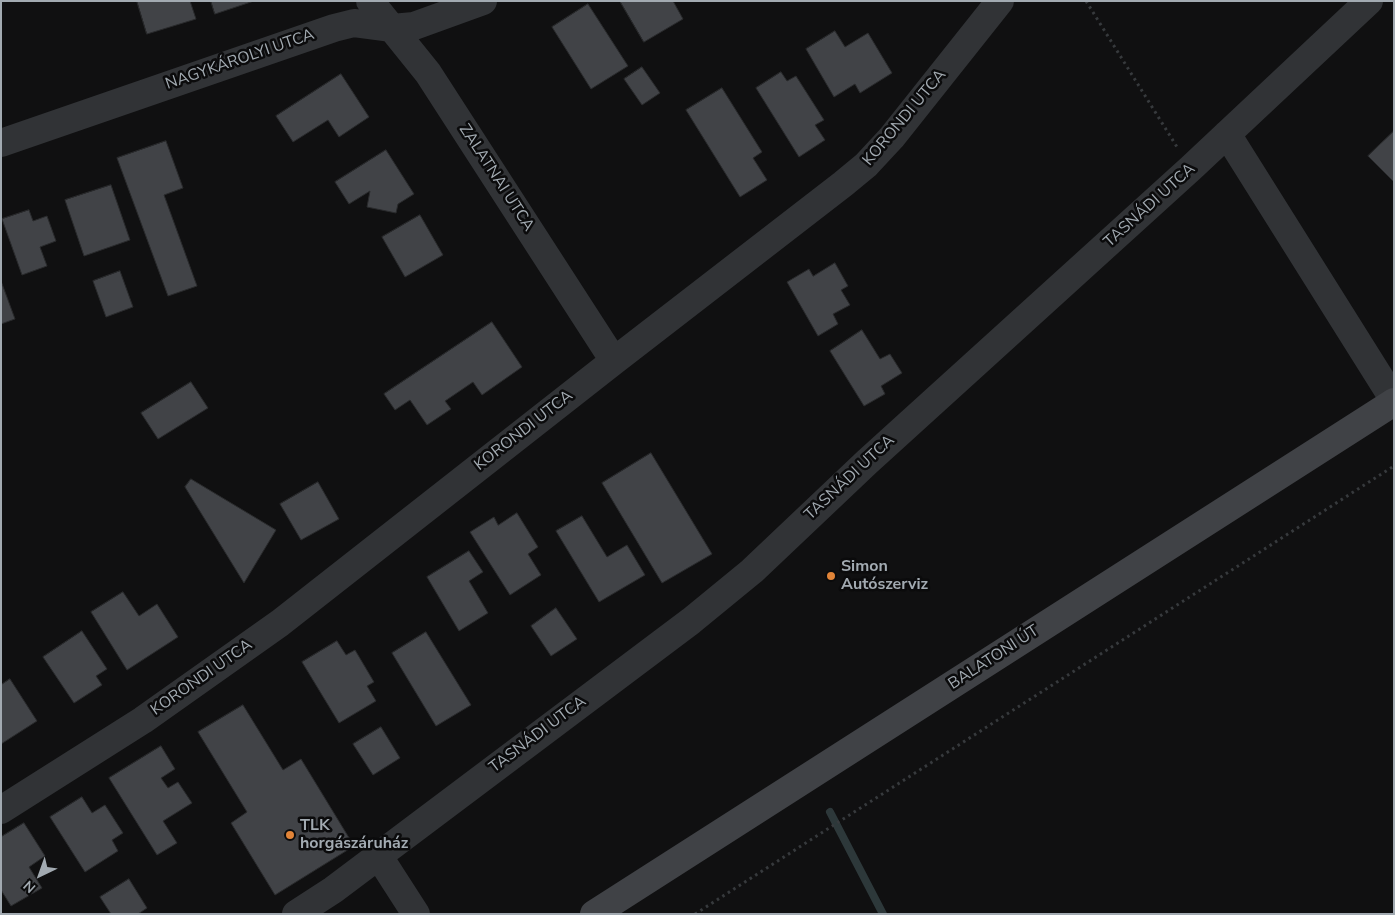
<!DOCTYPE html>
<html>
<head>
<meta charset="utf-8">
<style>
  body { margin:0 }
  #map { position:relative; width:1395px; height:915px; overflow:hidden; background:#101011; font-family:"Nunito Sans",sans-serif }
  canvas { display:block }
  .frame { position:absolute; inset:0; border:2px solid #a2aab1; pointer-events:none }
  .north { position:absolute; left:15px; top:850px; width:50px; height:50px; -webkit-text-stroke:4px #0b0b0c; paint-order:stroke; rotate:222deg; font-size:14px; font-weight:700; line-height:20px; text-align:center; color:#a2aab1 }
  .north::after { content:''; display:block; margin:auto; width:18px; height:22px; background:#a2aab1; clip-path:polygon(50% 0,100% 100%,50% 72%,0 100%) }
</style>
</head>
<body>
<div id="map">
<canvas width="1395" height="915"></canvas>
<div class="frame"></div>
<div class="north">N</div>
</div>
<script>
const g = document.querySelector('canvas').getContext('2d');
g.lineJoin = 'round';
function stroke(path, color, width, dash) {
  g.strokeStyle = color;
  g.lineWidth = width;
  g.lineCap = dash ? 'butt' : 'round';
  g.setLineDash(dash || []);
  g.stroke(path);
}
function fillPath(path, color) {
  g.fillStyle = color;
  g.fill(path, 'evenodd');
}
function label(font, color, halo, rows, align = 'center') {
  g.font = font + ' "Nunito Sans",sans-serif';
  g.lineWidth = 5;
  g.setLineDash([]);
  g.textBaseline = 'middle';
  g.strokeStyle = halo;
  g.fillStyle = color;
  for (const [text, x, y, turn = 0] of rows) {
    g.save();
    g.translate(x, y);
    g.rotate((+turn || 0) * Math.PI / 180);
    g.textAlign = isNaN(turn) ? turn : align;
    if (halo) g.strokeText(text, 0, 0);
    g.fillText(text, 0, 0);
    g.restore();
  }
}
stroke(new Path2D(`
  M830,812L883,914`), '#2d383a', 8);
const building = new Path2D(`
  M137,1H190L196,19L147,34Z
  M211,1H254L215,14Z
  M620,1H673L683,19L644,42Z
  M588,4L628,66L591,89L552,27Z
  M835,31L845,47L868,33L892,73L860,93L855,84L834,97L806,49Z
  M642,67L660,93L642,105L624,79Z
  M781,72L787,81L796,76L824,120L815,125L825,140L799,157L756,88Z
  M341,74L369,117L339,137L328,120L293,142L276,116Z
  M722,88L762,152L753,158L767,180L740,197L686,110Z
  M1394,131V182L1368,156Z
  M166,141L183,188L164,195L197,286L168,296L117,158Z
  M386,150L414,194L398,204L396,213L367,207L370,191L349,204L335,182Z
  M111,185L130,240L84,256L65,200Z
  M29,210L33,221L47,216L56,241L40,247L47,266L22,275L2,219Z
  M420,215L443,255L405,277L382,237Z
  M835,263L848,286L841,290L850,305L833,314L838,324L818,336L787,282L809,269L813,276Z
  M120,271L133,307L106,317L93,281Z
  M1,281L15,319L1,324Z
  M492,322L522,367L482,395L473,382L445,401L451,409L427,425L410,400L395,410L384,394Z
  M862,330L880,359L890,354L902,373L881,386L885,394L864,406L830,351Z
  M191,382L208,408L158,439L141,413Z
  M651,453L712,554L662,583L602,483Z
  M191,479L276,530L244,583L185,487Z
  M318,482L339,519L301,540L280,504Z
  M517,513L538,547L528,554L541,575L510,595L470,532L494,517L498,525Z
  M582,516L607,557L627,545L645,575L599,602L556,531Z
  M469,551L483,572L469,581L488,613L459,631L427,577Z
  M123,592L139,616L157,604L178,637L127,670L91,612Z
  M556,608L577,639L551,656L531,626Z
  M82,631L107,669L96,676L102,685L74,703L43,657Z
  M426,632L471,705L436,726L392,653Z
  M337,641L346,655L355,650L374,682L367,686L376,701L339,723L302,662Z
  M10,679L37,721L1,744V685Z
  M243,705L283,770L301,759L354,846L275,895L231,823L247,812L198,732Z
  M381,727L400,758L373,775L353,744Z
  M161,746L175,769L161,778L168,788L178,782L192,803L163,821L177,843L157,855L109,778Z
  M82,797L92,813L105,805L123,833L112,840L118,851L85,872L50,817Z
  M24,823L45,856L29,867L42,888L11,906L1,890V837Z
  M129,879L147,908L138,914H111L100,897Z`);
fillPath(building, '#414347');
stroke(building, '#2a2b2d', 1);
stroke(new Path2D(`
  M1086,1L1177,147
  M695,914L1394,466`), '#373a3d', 3, [2.5, 4]);
stroke(new Path2D(`
  M370,1L428,73L614,361
  M1227,134L1394,400
  M1,143L334,28L354,23L392,28L414,26L483,1
  M1,810L143,720L280,623L614,361L843,184L866,165L892,137L1000,1
  M378,855L416,914
  M296,914L333,890L691,621L752,571L867,462L1191,168L1369,1`), '#313336', 28);
stroke(new Path2D(`
  M594,914L1394,402`), '#404246', 28);
for (const [x, y, r, color] of [
  [831,576,5,"#e18438"],
  [290,835,5,"#e18438"]
]) {
  const dot = new Path2D();
  dot.arc(x, y, r, 0, 2 * Math.PI);
  g.fillStyle = color;
  g.fill(dot);
  stroke(dot, '#0b0b0c', 2);
}
label('16px', '#a2aab1', '#0b0b0c', [
  ["NAGYKÁROLYI UTCA",240,60,-19],
  ["KORONDI UTCA",905,118,-50],
  ["ZALATNAI UTCA",496,178,57],
  ["TASNÁDI UTCA",1150,206,-42],
  ["KORONDI UTCA",524,431,-38],
  ["TASNÁDI UTCA",850,478,-43],
  ["BALATONI ÚT",994,658,-33],
  ["KORONDI UTCA",202,678,-35],
  ["TASNÁDI UTCA",538,735,-37]
]);
label('bold 16px', '#a2aab1', '#0b0b0c', [
  ["Simon",841,567],
  ["Autószerviz",841,585],
  ["TLK",300,826],
  ["horgászáruház",300,844]
], 'left');
</script>
</body>
</html>
